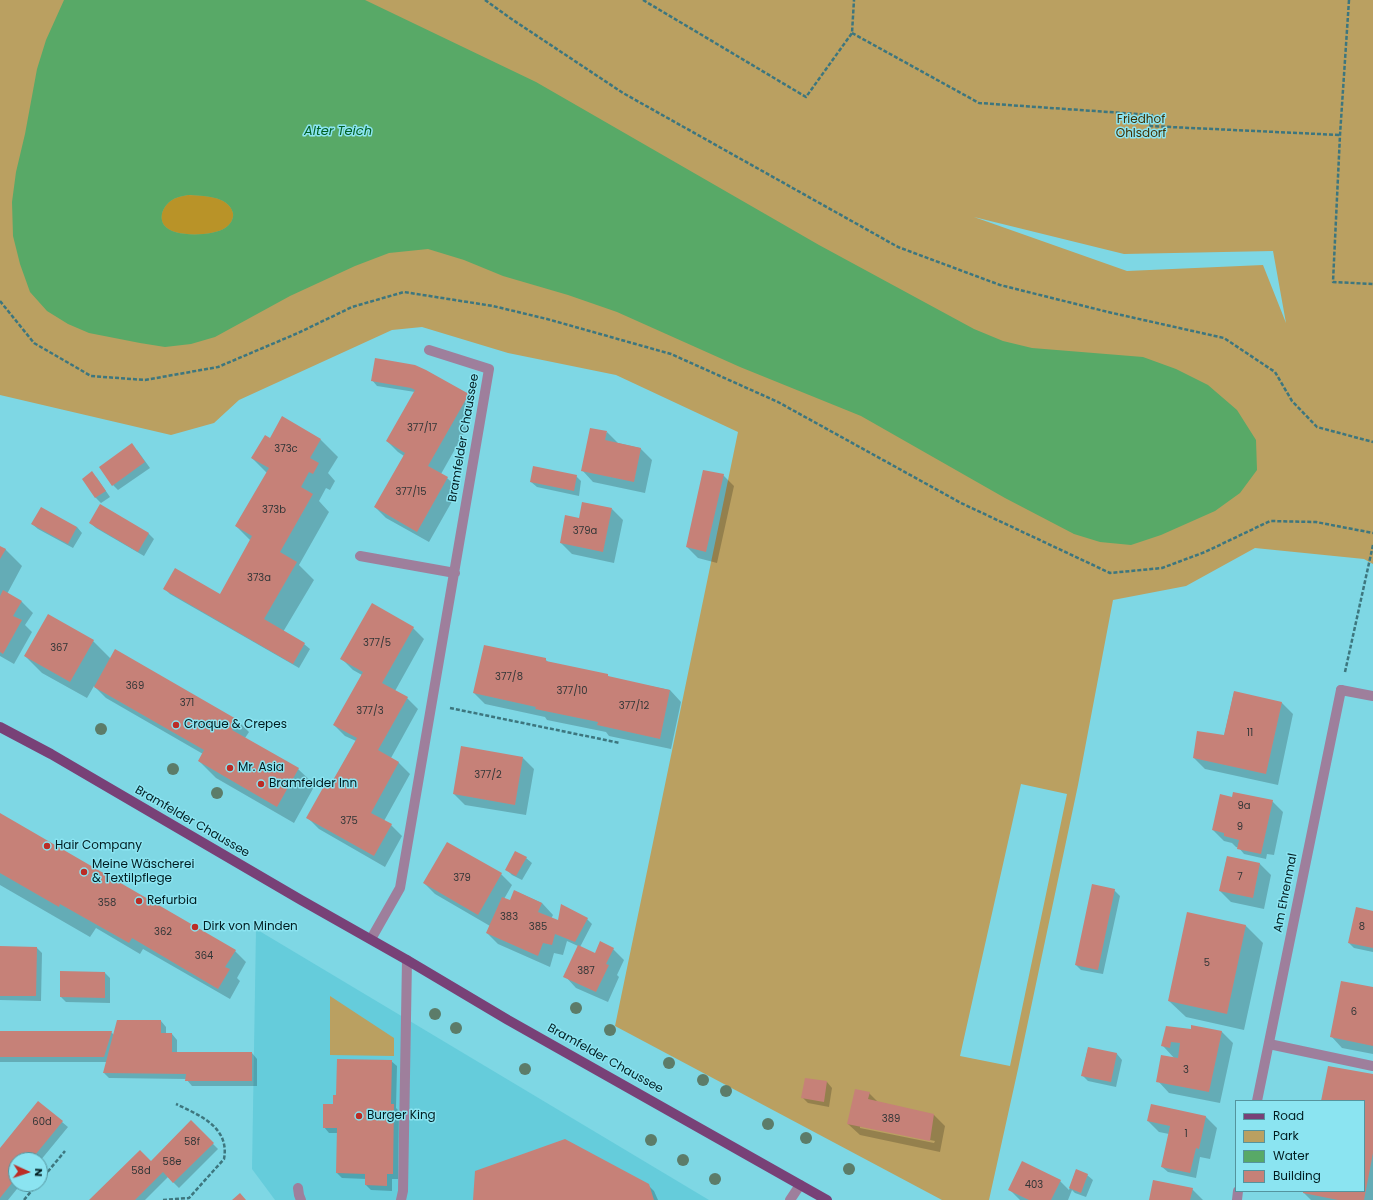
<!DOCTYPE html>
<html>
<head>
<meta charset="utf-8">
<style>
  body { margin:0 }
  #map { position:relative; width:1373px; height:1200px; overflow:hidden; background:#7ed7e4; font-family:Poppins,sans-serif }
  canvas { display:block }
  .legend { position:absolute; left:1235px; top:1100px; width:130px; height:92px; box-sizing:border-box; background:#8be4f1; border:1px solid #54949e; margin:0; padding:5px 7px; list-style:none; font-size:12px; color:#011d21 }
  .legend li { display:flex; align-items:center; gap:8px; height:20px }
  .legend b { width:20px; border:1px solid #54949e }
  .north { position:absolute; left:8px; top:1152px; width:40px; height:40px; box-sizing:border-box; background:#8be4f1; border:1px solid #54949e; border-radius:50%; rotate:93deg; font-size:11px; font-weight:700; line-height:16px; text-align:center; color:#011d21 }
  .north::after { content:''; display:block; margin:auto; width:14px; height:18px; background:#bb2d26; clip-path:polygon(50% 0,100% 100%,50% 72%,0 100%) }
</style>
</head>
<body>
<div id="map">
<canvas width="1373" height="1200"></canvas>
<ul class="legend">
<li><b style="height:5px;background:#784177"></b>Road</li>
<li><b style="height:11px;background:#baa061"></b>Park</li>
<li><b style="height:11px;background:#58a967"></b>Water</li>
<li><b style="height:11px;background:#c68178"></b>Building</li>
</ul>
<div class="north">N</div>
</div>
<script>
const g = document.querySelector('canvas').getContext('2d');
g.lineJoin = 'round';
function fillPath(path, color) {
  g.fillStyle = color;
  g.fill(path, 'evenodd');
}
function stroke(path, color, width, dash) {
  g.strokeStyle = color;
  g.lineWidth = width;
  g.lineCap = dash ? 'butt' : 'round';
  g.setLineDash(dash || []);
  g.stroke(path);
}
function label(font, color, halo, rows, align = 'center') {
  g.font = font + ' Poppins,sans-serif';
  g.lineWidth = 3;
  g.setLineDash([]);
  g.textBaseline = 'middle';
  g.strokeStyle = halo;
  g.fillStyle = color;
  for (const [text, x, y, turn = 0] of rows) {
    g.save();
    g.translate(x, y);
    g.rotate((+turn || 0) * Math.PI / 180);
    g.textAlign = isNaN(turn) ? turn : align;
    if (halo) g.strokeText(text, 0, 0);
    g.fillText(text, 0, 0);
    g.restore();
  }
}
fillPath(new Path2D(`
  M256,929L709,1200H275L252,1169Z`), '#65ccdb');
fillPath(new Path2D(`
  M0,0H1373V564L1364,559L1255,548L1186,586L1113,600L1078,785L1018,1069L989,1200H942L615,1026L738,432L616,375L508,353L422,327L392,330L239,400L214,423L171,435L0,395ZM974,217L1124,254L1273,251L1286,323L1263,265L1127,271ZM1021,784L1067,794L1010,1066L960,1056Z
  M330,996L394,1038V1056L330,1055Z`), '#baa061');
fillPath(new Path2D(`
  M188,195C202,196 228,195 233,213C234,219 230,225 225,228C213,236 173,238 164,225C157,214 167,200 179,197C181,196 185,196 188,195Z`), '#b99328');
fillPath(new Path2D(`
  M64,0H365L536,82L819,245L974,329L1003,341L1032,348L1143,357L1176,369L1208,385L1237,410L1256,440L1257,470L1240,493L1215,511L1161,535L1131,545L1100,542L1074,534L1005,498L861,416L740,367L617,312L568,295L503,276L464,260L428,249L389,253L355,266L290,296L215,337L191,344L165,347L140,343L89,333L68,324L47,311L30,292L20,264L13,236L12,202L16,172L25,134L37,69L46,40ZM188,195C202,196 228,195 233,213C234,219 230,225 225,228C213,236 173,238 164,225C157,214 167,200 179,197C181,196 185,196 188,195Z`), '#58a967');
fillPath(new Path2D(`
  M372,380L468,395L474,400L462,421L468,426L441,474L447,478L459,489L429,542L386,518L375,507L404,456L398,452L387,441L415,392L377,386Z
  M282,418L321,440L338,457L328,473L335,481L330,490L326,488L319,501L329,512L299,565L314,580L283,632L304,644L310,649L299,668L170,594L165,589L224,597L251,541L236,526L267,473L252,458L270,439Z
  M607,432L618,443L640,448L652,460L645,493L593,482L582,470Z
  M137,450L150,468L118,490L113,485Z
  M92,473L97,478L110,497L101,503L96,498L83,479Z
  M723,475L734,486L717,563L698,558L687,547Z
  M576,476L581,481L579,496L537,487L531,482Z
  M100,506L149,534L154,539L144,556L96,528L90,523Z
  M612,509L623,520L614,563L572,554L561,543Z
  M32,524L77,527L82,533L73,548L38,529Z
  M0,547L5,549L22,566L7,594L22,602L33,613L25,625L32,632L14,664L0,656Z
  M413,628L424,639L395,691L407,698L418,709L391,758L399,763L410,774L384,821L391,825L402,836L385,867L319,829L308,818L328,790L356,741L345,736L334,725L362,675L353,670L342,659Z
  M93,641L111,659L116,651L238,721L249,732L245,738L298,769L315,785L294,823L216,778L199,761L203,754L106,698L94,686L87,698L42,673L25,656Z
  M545,659L548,662L607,675L610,678L670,690L681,702L671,749L609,736L606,732L547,720L545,717L485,704L474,693Z
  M1234,692L1282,703L1293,714L1278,785L1205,769L1194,758L1224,736Z
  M523,758L534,769L526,815L465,805L454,794Z
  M1233,798L1272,801L1283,812L1274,855L1267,854L1266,859L1244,854L1239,848L1236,847L1232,843L1224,841L1213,830Z
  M0,814L235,951L246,962L237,978L240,981L230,999L143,949L140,954L96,928L90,937L0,885Z
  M1227,857L1260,864L1271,875L1264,909L1231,902L1220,891Z
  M526,858L532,863L522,880L512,875L506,869Z
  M501,874L512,885L504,899L510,902L515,891L542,903L553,915L551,919L558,922L587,919L592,924L580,947L595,954L613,949L624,960L617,975L619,977L608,1002L576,988L565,976L578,946L567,941L563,955L554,953L550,967L498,944L487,933L490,926L435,894L424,883Z
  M1114,890L1120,896L1103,974L1081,970L1076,965Z
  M1373,912V952L1354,948L1349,943Z
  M1188,913L1246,926L1263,943L1244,1030L1186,1017L1169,1001Z
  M0,947L37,948L42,953L41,1001L0,1000Z
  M61,972L105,973L110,978V1003L66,1002L61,997Z
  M1373,988V1054L1342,1048L1331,1036Z
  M161,1021L166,1027V1034H172L177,1040V1053H252L257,1059V1086H192L186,1079L109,1078L104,1073L107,1062H0V1032H111L114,1035Z
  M1192,1026L1222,1032L1233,1043L1220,1103L1169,1093L1158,1081L1175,1059L1163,1046L1192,1030Z
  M1088,1048L1117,1054L1122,1060L1116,1087L1088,1081L1082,1075Z
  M391,1061L397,1066L396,1108L399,1111L398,1179H392V1191L371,1190L366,1185V1179L342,1178L337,1173V1133H329L324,1127L337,1096Z
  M1373,1075V1200H1311L1304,1193V1191H1364V1101H1322Z
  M806,1079L827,1082L832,1088L829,1107L808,1103L803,1098Z
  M869,1093L878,1102L934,1115L945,1126L940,1152L860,1135L848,1124ZM860,1126L935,1141L934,1143L860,1128Z
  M38,1102L68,1127L40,1161V1160H16V1184H21L8,1200H0V1149Z
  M1152,1106L1206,1117L1217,1128L1210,1159L1200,1157L1196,1178L1168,1172L1162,1167L1169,1134L1159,1132L1148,1121Z
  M191,1122L218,1149L179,1188L168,1177L145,1200H90L151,1162Z
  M1076,1170L1087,1175L1093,1180L1086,1197L1075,1193L1072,1190L1068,1200H1020L1009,1189L1060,1181L1069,1190Z
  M648,1185L654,1191L658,1200H474Z
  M1192,1189L1203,1200H1150Z`), '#0003');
fillPath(new Path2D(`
  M375,358L415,365L426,370L469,394L428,466L448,477L417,532L374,507L405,453L386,441L415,390L411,388L371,381Z
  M282,416L321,439L310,458L319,463L313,474L309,472L301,487L313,494L280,552L297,562L264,619L305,643L293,664L163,589L175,568L220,594L252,536L235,526L269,468L251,458L265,435L270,438Z
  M590,428L607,431L605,440L641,448L634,482L581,471Z
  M132,443L145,462L112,486L99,467Z
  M533,466L577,475L574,491L530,482Z
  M703,470L724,474L706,552L686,547Z
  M92,471L106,491L95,498L82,479Z
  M582,502L612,508L603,552L560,543L565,515L579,518Z
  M100,504L149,533L138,552L89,523Z
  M41,507L77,527L68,544L31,524Z
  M0,546L6,549L0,559Z
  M3,590L22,601L13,616L22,620L3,654L0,652V596Z
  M372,603L414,627L382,683L408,697L378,750L399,762L371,813L392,824L374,856L306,818L324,786L328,789L357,738L333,725L363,672L340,659Z
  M48,614L94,640L70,682L24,656Z
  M484,645L546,658V661L608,674V676L670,690L660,739L597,725L598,722L535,709L536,707L473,693Z
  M115,649L238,720L232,730L299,768L277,807L198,761L204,750L94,687Z
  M1234,691L1282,702L1266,774L1193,758L1197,731L1224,735Z
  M461,746L523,757L515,805L453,794Z
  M1233,792L1273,800L1261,854L1237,849L1239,840L1224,836V833L1212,830L1220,794L1232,797Z
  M0,813L236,950L225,967L230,969L218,989L132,938L129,943L60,904L59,907L0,873Z
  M447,842L502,873L478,915L423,883Z
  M515,851L527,857L516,876L505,870Z
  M1227,856L1260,863L1253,898L1219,891Z
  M1092,884L1115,889L1098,970L1075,965Z
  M514,890L542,903L538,912L558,920L561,904L588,918L575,942L555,934L552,945L543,943L538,956L486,933L502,897L510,900Z
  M1356,907L1373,911V948L1348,943Z
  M1187,912L1246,925L1227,1014L1168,1001Z
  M600,941L614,948L606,964L609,965L596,992L563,977L578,945L595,953Z
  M0,946L37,947L36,996H0Z
  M60,971L105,972V998L60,997Z
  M1341,981L1373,987V1046L1330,1037Z
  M117,1020H161V1033H172V1052H252V1081H185L186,1074L103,1073Z
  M1191,1025L1222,1031L1209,1092L1156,1082L1161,1055L1178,1058L1180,1043L1171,1042L1170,1048L1161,1046L1166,1026L1191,1029Z
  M0,1031H112L104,1057H0Z
  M1088,1047L1117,1053L1111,1082L1081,1076Z
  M337,1059L392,1060L391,1104H394L393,1174H387V1186L365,1185V1174L336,1173L337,1128H323V1104H333V1095H336Z
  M1328,1066L1373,1074V1153L1364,1200H1338L1303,1193V1191H1364V1101H1321Z
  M805,1078L827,1081L824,1102L801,1098Z
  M855,1089L870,1092L868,1099L934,1114L930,1141L847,1124Z
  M38,1101L63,1121L31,1160H16V1178L0,1198V1148Z
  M1151,1104L1206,1116L1199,1149L1196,1148L1190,1173L1161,1167L1170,1126L1147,1121Z
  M191,1120L214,1143L173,1183L163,1172L135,1200H89L140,1150L151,1161Z
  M565,1139L649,1184L654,1200H473L475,1171Z
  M1022,1161L1061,1180L1051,1200H1029L1008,1190Z
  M1076,1169L1088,1174L1081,1193L1069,1188Z
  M1153,1180L1193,1188L1190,1200H1149Z
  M240,1193L246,1200H232Z`), '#c68178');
stroke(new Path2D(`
  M485,0L510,18L623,93L898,247L1000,285L1108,312L1224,338L1275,372L1292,401L1317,427L1373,442
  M643,0L806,97L852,33L854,0
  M1349,0L1340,135L1333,282L1373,284
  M852,33L979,103L1152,115L1149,126L1340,135
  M0,301L34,343L91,376L145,380L218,367L298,333L352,307L404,292L493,306L547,319L671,354L778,402L961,503L1110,573L1162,568L1205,552L1270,521L1316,522L1373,533
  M1345,672L1373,545
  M450,708L620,743
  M40,1181L65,1151
  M24,1200L37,1184
  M163,1200L189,1198L224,1159C230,1127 199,1115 176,1104`), '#3d767e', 2.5, [4, 2]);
stroke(new Path2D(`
  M1341,690L1373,696
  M1269,1044L1373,1066
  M298,1188L299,1195L301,1200
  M401,1200L403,1191L407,960`), '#9e7f9c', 10);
stroke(new Path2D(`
  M360,556L455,573
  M371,939L400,888L489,369L429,350
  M1257,1101L1341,690
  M790,1200L800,1185
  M1237,1200L1238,1191`), '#9e7f9c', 10);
stroke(new Path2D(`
  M0,727L51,754L301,900L407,960L508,1020L827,1200`), '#784177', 10);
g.fillStyle = '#5c7c69';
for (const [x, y] of [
  [101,729],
  [173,769],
  [217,793],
  [576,1008],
  [435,1014],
  [456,1028],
  [610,1030],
  [669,1063],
  [525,1069],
  [703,1080],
  [726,1091],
  [768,1124],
  [806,1138],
  [651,1140],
  [683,1160],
  [849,1169],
  [715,1179]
]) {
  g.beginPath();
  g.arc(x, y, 6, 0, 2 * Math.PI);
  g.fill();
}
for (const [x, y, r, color] of [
  [176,725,4,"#bb2d26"],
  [230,768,4,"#bb2d26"],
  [261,784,4,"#bb2d26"],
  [47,846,4,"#bb2d26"],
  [84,872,4,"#bb2d26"],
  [139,901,4,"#bb2d26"],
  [195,927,4,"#bb2d26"],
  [359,1116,4,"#bb2d26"]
]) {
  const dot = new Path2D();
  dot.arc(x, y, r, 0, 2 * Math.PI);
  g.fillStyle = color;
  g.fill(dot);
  stroke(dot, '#8be4f1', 1.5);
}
label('10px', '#323637', null, [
  ["377/17",422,428],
  ["373c",286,449],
  ["377/15",411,492],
  ["373b",274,510],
  ["379a",585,531],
  ["373a",259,578],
  ["377/5",377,643],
  ["367",59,648],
  ["377/8",509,677],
  ["369",135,686],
  ["377/10",572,691],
  ["371",187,703],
  ["377/12",634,706],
  ["377/3",370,711],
  ["11",1250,733],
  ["377/2",488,775],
  ["9a",1244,806],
  ["375",349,821],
  ["9",1240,827],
  ["7",1240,877],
  ["379",462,878],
  ["358",107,903],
  ["383",509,917],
  ["385",538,927],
  ["8",1362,927],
  ["362",163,932],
  ["364",204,956],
  ["5",1207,963],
  ["387",586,971],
  ["6",1354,1012],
  ["3",1186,1070],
  ["389",891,1119],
  ["60d",42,1122],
  ["1",1186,1134],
  ["58f",192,1142],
  ["58e",172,1162],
  ["58d",141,1171],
  ["403",1034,1185]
]);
label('12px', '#413104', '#8be4f1', [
  ["Friedhof",1141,120],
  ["Ohlsdorf",1141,134]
]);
label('12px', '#011d21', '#8be4f1', [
  ["Bramfelder Chaussee",464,438,-80],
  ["Bramfelder Chaussee",192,822,30],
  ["Am Ehrenmal",1286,893,-79],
  ["Bramfelder Chaussee",605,1059,29]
]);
label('12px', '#011d21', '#8be4f1', [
  ["Croque & Crepes",184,725],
  ["Mr. Asia",238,768],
  ["Bramfelder Inn",269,784],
  ["Hair Company",55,846],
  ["Meine Wäscherei",92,865],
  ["& Textilpflege",92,879],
  ["Refurbia",147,901],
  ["Dirk von Minden",203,927],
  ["Burger King",367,1116]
], 'left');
label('italic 13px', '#006123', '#8be4f1', [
  ["Alter Teich",338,132]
]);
</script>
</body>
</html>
